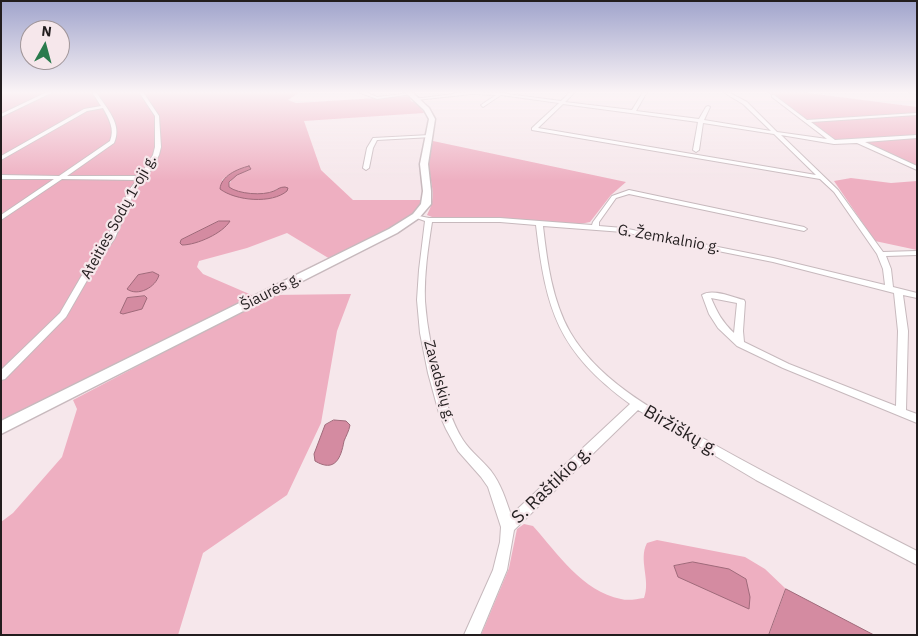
<!DOCTYPE html>
<html>
<head>
<meta charset="utf-8">
<style>
  body { margin:0 }
  #map { position:relative; width:918px; height:636px; overflow:hidden; background:#f6e7eb; font-family:"IBM Plex Sans",sans-serif }
  canvas { display:block }
  .frame { position:absolute; inset:0; border:2px solid #221d1e; pointer-events:none }
  .north { position:absolute; left:20px; top:20px; width:50px; height:50px; box-sizing:border-box; background:#f6e7eb; border:1px solid #a19699; border-radius:50%; rotate:7deg; font-size:14px; font-weight:700; line-height:20px; text-align:center; color:#221d1e }
  .north::after { content:''; display:block; margin:auto; width:18px; height:22px; background:#2a7b4d; clip-path:polygon(50% 0,100% 100%,50% 72%,0 100%) }
</style>
</head>
<body>
<div id="map">
<canvas width="918" height="636"></canvas>
<div class="frame"></div>
<div class="north">N</div>
</div>
<script>
const g = document.querySelector('canvas').getContext('2d');
g.lineJoin = 'round';
function fillPath(path, color) {
  g.fillStyle = color;
  g.fill(path, 'evenodd');
}
function stroke(path, color, width, dash) {
  g.strokeStyle = color;
  g.lineWidth = width;
  g.lineCap = dash ? 'butt' : 'round';
  g.setLineDash(dash || []);
  g.stroke(path);
}
function label(font, color, halo, rows, align = 'center') {
  g.font = font + ' "IBM Plex Sans",sans-serif';
  g.lineWidth = 4.5;
  g.setLineDash([]);
  g.textBaseline = 'middle';
  g.strokeStyle = halo;
  g.fillStyle = color;
  for (const [text, x, y, turn = 0] of rows) {
    g.save();
    g.translate(x, y);
    g.rotate((+turn || 0) * Math.PI / 180);
    g.textAlign = isNaN(turn) ? turn : align;
    if (halo) g.strokeText(text, 0, 0);
    g.fillText(text, 0, 0);
    g.restore();
  }
}
fillPath(new Path2D(`
  M1,92H300L288,100L296,103L409,96L411,101L418,104L424,113L304,121L321,170L353,200H422L416,211L406,219L330,259L287,233L247,248L199,261L197,267L203,274L254,296L1,421ZM246,167L249,170C240,173 230,177 229,187C239,195 268,197 278,188L274,198L249,199L223,191L222,180L228,175Z
  M767,92H801L917,107V170L858,142L834,143Z
  M433,141L626,182L611,195L590,222L580,224L496,218L432,217L427,215C438,195 430,185 429,165C428,156 431,149 433,141Z
  M851,178L891,183L917,181V250L875,241L834,181Z
  M351,294L337,331L321,423L287,495L203,553L178,635H1V522L13,513L62,457L77,409L73,400L273,295Z
  M524,524L533,526C558,554 582,591 621,599C628,601 637,599 644,598C651,580 638,560 647,543L657,540L745,557L765,569L786,589L769,635H481L509,568L517,529Z`), '#eeafc1');
const water = new Path2D(`
  M249,166L251,169L237,175L229,182V187C238,194 263,196 274,191C278,189 280,187 285,187L288,188L287,191C272,204 236,201 220,189C221,176 237,169 249,166Z
  M219,221H230C223,233 197,245 182,245L180,243L181,240Z
  M153,272L159,275C156,287 138,297 127,289L138,275Z
  M145,296L147,298L142,309L123,314L120,313L127,298Z
  M334,420L346,421L350,425C349,431 346,436 344,441C341,458 335,473 315,461L314,454L325,425Z
  M693,562L729,569L746,579L750,597L749,609L678,577L674,566Z
  M786,589L874,635H769Z`);
fillPath(water, '#d48ba1');
stroke(water, '#9f6a7a', 1);
const minor = new Path2D(`
  M47,92H53L1,117V114Z
  M92,92H96C106,108 123,124 114,143L67,176H140L153,155L155,147V116L139,92H143L159,116L161,147L159,155L151,170L135,190L115,238L93,270L66,317L5,379L1,380V370L60,313L85,270L107,238L129,190L137,180L62,179L1,220V215L54,179H1V175L59,176L110,141C115,129 109,119 103,108L87,111L1,160V156L84,109L101,106Z
  M358,92H365L377,97L410,93L412,94L377,99Z
  M468,92L500,93L561,101L570,92H575L565,102L632,110L643,92H647L636,111L699,119L706,107L708,106L710,107L704,120L771,131L743,104L723,92H728L747,102L777,132L827,139L772,97V95H774L807,120L917,113V115L811,122L835,140L917,135V138L865,142L917,166V170L857,143L834,144L781,135L838,190L883,252L917,251V255L886,256L891,269L893,287L917,293V298L903,295L908,331L906,410L917,414V423L783,368L737,346L718,328L709,314L702,295C712,288 732,297 744,300L745,302L743,331L744,342L789,364L896,406L898,331L894,293L773,262L623,232L543,226C547,261 552,300 570,332C600,384 664,416 715,445C781,482 849,516 917,551V565L756,480L638,410L514,530L507,570L480,635H464L493,570L500,542L501,527L488,487L481,477L458,451L446,429L439,413L428,373L420,333L417,300L419,270L425,221L414,217V215L429,218H500L592,225L593,222L612,196L629,190L804,227L807,229L804,231L629,194L616,198L599,222V226L623,228L773,258L885,285L883,269L877,254L834,192L820,179L532,130V128L559,103L501,95L483,107L481,105L496,95L472,94L416,100L414,99ZM563,104L698,122L693,150L696,152L699,150L703,123L774,134L816,175L538,128ZM432,222H500L536,225C546,311 558,351 630,404L511,515C506,500 501,484 491,471C482,460 470,451 463,440C452,423 446,402 441,383C433,357 427,329 425,301C424,275 428,248 432,222ZM711,298L737,303L734,333C722,322 717,312 711,298Z
  M909,92H917V94L910,93Z
  M430,135H432V137L377,140L373,148L369,168L366,170L363,168L367,148L373,138Z`);
const secondary = new Path2D(`
  M405,92H412L429,108L435,119L428,164L431,191V204L419,218L397,233L1,434V421L389,229L413,214L421,204L423,191L420,164L429,119L424,110Z`);
stroke(minor, '#c7b9bd', 2);
stroke(secondary, '#c7b9bd', 3);
fillPath(minor, '#fff');
fillPath(secondary, '#fff');
const sky = g.createLinearGradient(0, 0, 0, 181);
sky.addColorStop(0, '#a0a4cc');
sky.addColorStop(0.51, '#fbf4f6');
sky.addColorStop(1, '#fbf4f600');
g.fillStyle = sky;
g.fillRect(0, 0, 918, 181);
label('15px', '#221d1e', '#f6e7eb', [
  ["Ateities Sodų 1-oji g.",119,217,-61],
  ["G. Žemkalnio g.",669,239,10],
  ["Šiaurės g.",271,292,-27],
  ["Zavadskių g.",439,381,75]
]);
label('18px', '#221d1e', '#f6e7eb', [
  ["Biržiškų g.",681,431,30],
  ["S. Raštikio g.",552,485,-44]
]);
</script>
</body>
</html>
